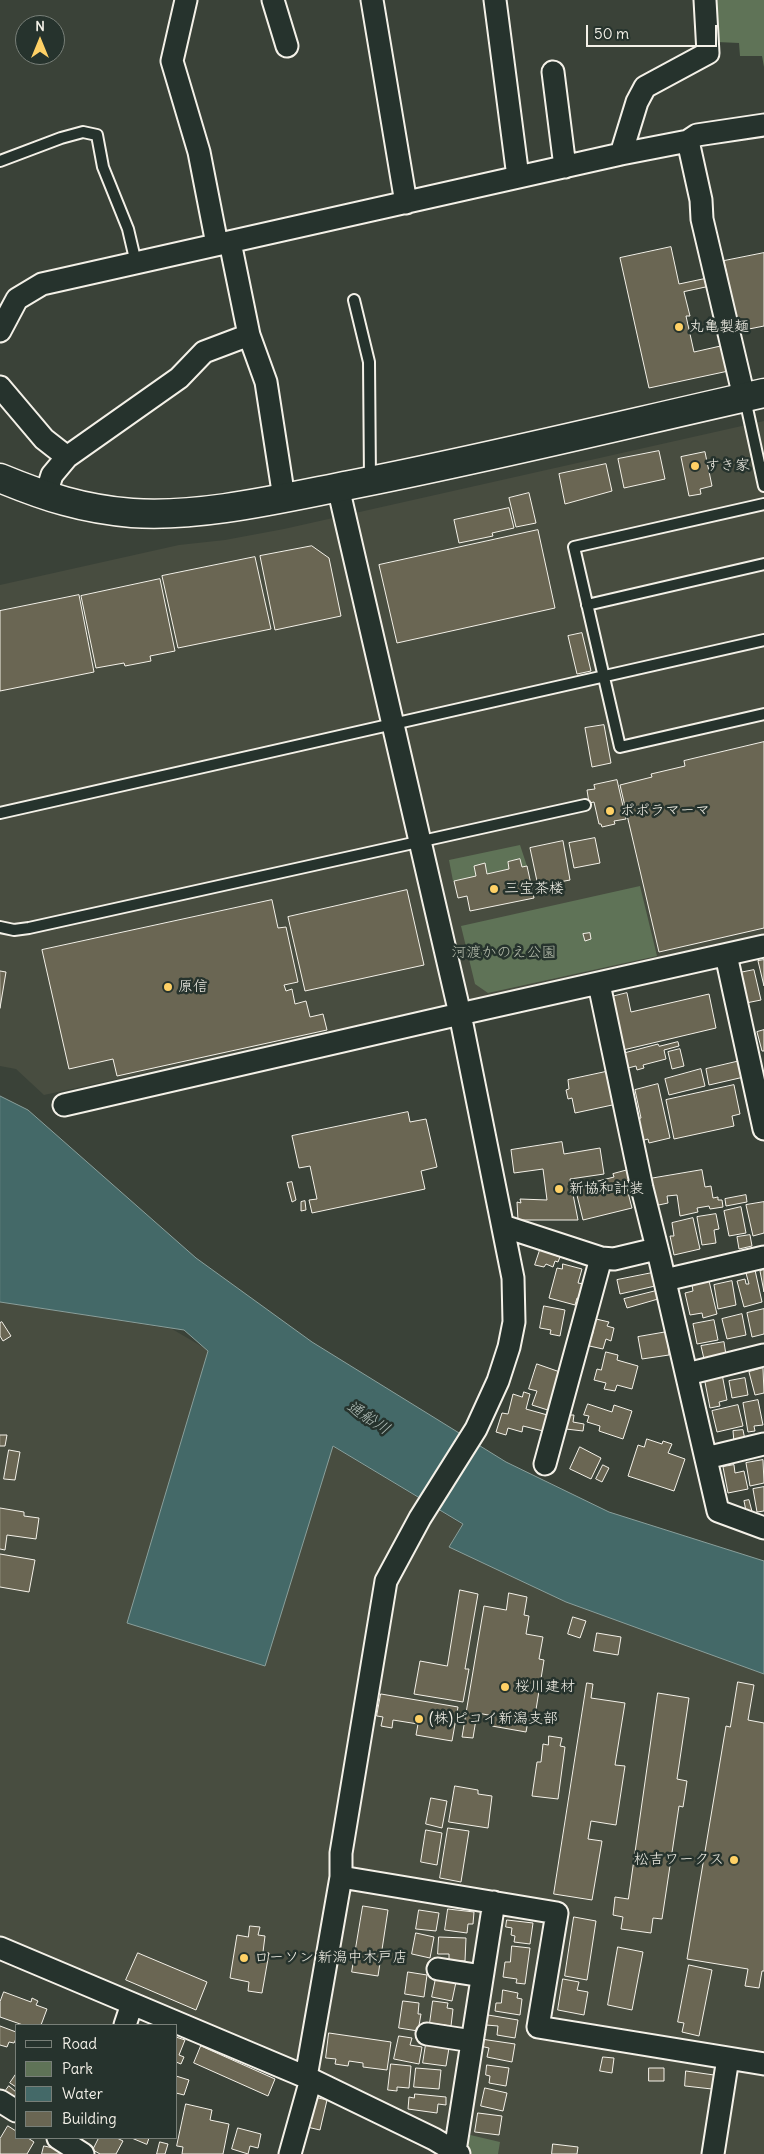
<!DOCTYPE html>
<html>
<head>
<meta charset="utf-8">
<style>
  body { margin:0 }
  #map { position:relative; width:764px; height:2154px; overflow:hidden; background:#3a4238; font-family:Delius,sans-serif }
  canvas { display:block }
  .legend { position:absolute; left:15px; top:2024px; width:162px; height:115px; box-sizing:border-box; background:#26332d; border:1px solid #787f78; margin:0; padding:6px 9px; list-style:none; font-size:15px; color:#f4f1e8 }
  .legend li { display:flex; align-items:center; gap:10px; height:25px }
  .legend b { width:25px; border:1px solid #787f78 }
  .north { position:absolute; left:15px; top:15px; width:50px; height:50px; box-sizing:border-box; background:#26332d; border:1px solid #787f78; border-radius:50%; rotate:0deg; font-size:14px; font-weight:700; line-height:20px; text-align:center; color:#f4f1e8 }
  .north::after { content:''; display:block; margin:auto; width:18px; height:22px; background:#ffd166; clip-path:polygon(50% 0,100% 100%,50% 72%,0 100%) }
  .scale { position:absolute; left:586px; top:25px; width:131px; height:22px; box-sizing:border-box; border:2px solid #f4f1e8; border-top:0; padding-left:6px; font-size:15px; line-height:18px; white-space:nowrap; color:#f4f1e8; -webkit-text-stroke:4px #26332d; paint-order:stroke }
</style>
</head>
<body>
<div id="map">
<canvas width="764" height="2154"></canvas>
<ul class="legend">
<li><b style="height:6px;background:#26332d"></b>Road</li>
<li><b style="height:14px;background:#5f7357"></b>Park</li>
<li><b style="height:14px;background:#446968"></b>Water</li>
<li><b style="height:14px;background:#6a6653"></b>Building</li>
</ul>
<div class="north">N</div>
<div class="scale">50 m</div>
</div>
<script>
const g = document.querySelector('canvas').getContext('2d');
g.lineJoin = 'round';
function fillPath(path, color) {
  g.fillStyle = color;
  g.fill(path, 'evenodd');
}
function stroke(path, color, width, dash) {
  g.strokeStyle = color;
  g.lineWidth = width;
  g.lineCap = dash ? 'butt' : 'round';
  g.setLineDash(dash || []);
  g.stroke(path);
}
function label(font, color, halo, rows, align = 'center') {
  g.font = font + ' Delius,"Klee One",sans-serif';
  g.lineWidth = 5;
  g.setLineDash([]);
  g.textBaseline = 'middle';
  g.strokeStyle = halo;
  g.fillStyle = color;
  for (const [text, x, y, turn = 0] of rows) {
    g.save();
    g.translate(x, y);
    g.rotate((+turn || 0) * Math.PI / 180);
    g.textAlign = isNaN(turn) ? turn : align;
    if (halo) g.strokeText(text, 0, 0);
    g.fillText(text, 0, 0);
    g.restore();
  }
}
fillPath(new Path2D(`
  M764,421V937L44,1095L16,1069L0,1066V585L179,545L225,540L284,529Z
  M0,1302L172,1329L208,1350L128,1623L265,1665L332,1446L463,1525L450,1547L764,1674V2154H466L215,2028L0,1936Z`), '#484d40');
fillPath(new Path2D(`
  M715,0H764V67L762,56H740L739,43L717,42Z
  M520,845L527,866L522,867L520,859L508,862L509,869L487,874L485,864L477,876L453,881L449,860Z
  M640,886L657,956L488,993L475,984L461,926Z
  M466,2134L500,2142L498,2154H472L463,2146Z`), '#5f7357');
const water = new Path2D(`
  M0,1096L28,1110L196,1258L312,1342L506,1462L609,1512L764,1561V1674L566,1602L449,1547L463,1524L333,1446L265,1666L127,1623L208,1351L184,1330L0,1302Z`);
fillPath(water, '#446968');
stroke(water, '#8a9f9b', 1);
const building = new Path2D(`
  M671,247L679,284L712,277L733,370L649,388L620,258Z
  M764,253V326L739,331L724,261Z
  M712,286L725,345L694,352L686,316H690L684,292Z
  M659,451L665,479L624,488L618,459Z
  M705,452L712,486L700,489L701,494L689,496L681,457Z
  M606,464L612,491L565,504L559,474Z
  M529,493L536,523L516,527L509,498Z
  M509,508L514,528L492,533L493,536L459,543L454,520Z
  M538,530L555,608L397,643L379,565Z
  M312,546L329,558L341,616L275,630L260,556Z
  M255,557L271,629L178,648L162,576Z
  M160,579L175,651L150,656L151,661L125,666L124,663L96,668L81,596Z
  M79,595L94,672L0,691V611Z
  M582,633L591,671L577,674L568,636Z
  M604,725L611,763L592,767L585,728Z
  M764,742V928L659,952L620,785L652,777L651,774L685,766L684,761Z
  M617,780L626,819L614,821L615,824L602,827L601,824H599L594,802L589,803L587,790L595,789L594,785Z
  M595,838L600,863L574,868L569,843Z
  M563,841L570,880L538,886L530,848Z
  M520,859L522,867L527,866L534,898L470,911L467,896L458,898L454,881L476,876L474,866L485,863L487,874L509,869L508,862Z
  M407,890L424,965L305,991L288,917Z
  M272,900L278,928L286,927L298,982L284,985L286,991L292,989L295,1004L306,1001L310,1017L323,1014L327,1030L117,1076L113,1059L69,1069L42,950Z
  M590,933L591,939L585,941L583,934Z
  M764,960V986L758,961Z
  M754,970L761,1000L746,1003L739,973Z
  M0,971L6,972L0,1008Z
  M627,993L631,1012L709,994L716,1028L623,1050L611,997Z
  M764,1030V1051H762L757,1032Z
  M678,1042L679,1046L664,1050L666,1059L643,1065L644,1068L637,1070L636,1066L628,1068L624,1053L658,1044L659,1046Z
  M680,1049L684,1066L672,1069L668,1052Z
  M740,1061L744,1077L709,1085L706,1069Z
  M701,1069L705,1086L669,1095L665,1079Z
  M610,1071L617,1104L575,1113L572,1098L568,1099L566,1090L569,1089L568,1080Z
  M658,1084L670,1138L649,1143L648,1139L641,1141L637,1119L641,1118L635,1090Z
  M734,1085L740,1114L732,1116L734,1126L674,1139L666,1100Z
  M408,1112L410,1122L426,1119L437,1167L421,1171L425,1189L312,1213L309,1200L317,1199L310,1166L299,1168L292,1136Z
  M562,1142L564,1154L600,1148L604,1174L570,1179L578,1220H518L517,1202L521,1203L520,1199L547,1200L543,1169L514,1173L511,1150Z
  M628,1170L631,1180L625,1181L632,1208L583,1220L575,1187L614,1177L613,1174Z
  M702,1170L705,1187L711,1186L713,1198L718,1197V1200H722L723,1207L710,1209L709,1206L697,1208L698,1212L680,1216L677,1195L667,1196L668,1203L654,1206L649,1179Z
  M292,1182L296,1200L292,1202L287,1183Z
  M746,1195L747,1202L726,1206L725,1199Z
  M305,1201L306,1210L301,1211V1202Z
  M764,1202V1233L753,1236L746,1205Z
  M741,1207L746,1233L729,1236L724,1211Z
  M716,1214L719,1229L714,1230L716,1243L702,1245L697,1217Z
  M693,1218L700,1249L674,1255L670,1236H674L672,1223Z
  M750,1235L752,1246L739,1249L737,1237Z
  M540,1250L560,1257L558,1262L555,1261L553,1267L546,1264L544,1267L535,1265Z
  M563,1264L582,1269L578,1283L584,1284L580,1299L577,1298L575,1305L549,1298L557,1268L562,1269Z
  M755,1270L762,1302L744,1307L737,1281L745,1279L746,1284H749L746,1273Z
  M764,1270V1292L760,1271Z
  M652,1273L655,1286L620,1294L617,1280Z
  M709,1281L717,1314L703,1318L702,1313L690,1315L685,1293L693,1291L692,1285Z
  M732,1281L736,1305L718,1309L714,1285Z
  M656,1291L658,1299L627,1308L624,1299Z
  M544,1306L565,1310L560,1336L550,1334L551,1330L540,1328Z
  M764,1309V1334L752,1337L747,1313Z
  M742,1314L746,1335L727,1339L722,1319Z
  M596,1319L609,1322L607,1326L614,1328L611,1341L606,1339L603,1349L585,1345L588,1334L592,1335Z
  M714,1320L718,1340L697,1344L693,1324Z
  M2,1322L11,1336L3,1341L0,1336V1323Z
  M667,1332L669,1355L642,1359L638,1337Z
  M724,1342L726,1355L704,1359L701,1346Z
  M606,1352L618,1355L617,1360L638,1366L632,1389L617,1385L615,1391L604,1389L606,1383L594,1380L597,1369L601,1370Z
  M537,1364L560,1372L554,1412L532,1405L537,1391L529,1389Z
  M763,1368L764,1393L755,1395L749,1372Z
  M722,1374L727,1400L719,1402L720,1406L710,1408L704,1377Z
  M745,1378L748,1395L732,1398L729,1381Z
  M524,1392L530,1394L526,1409L551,1416L547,1432L523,1426L522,1432L508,1428L506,1435L496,1432L502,1413L508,1414L513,1394L522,1397Z
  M758,1400L763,1425L754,1426L755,1431L748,1432L743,1403Z
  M588,1404L612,1412L614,1405L632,1411L623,1439L599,1431L600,1426L587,1422L589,1416L584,1415Z
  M738,1405L743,1426L717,1432L712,1411Z
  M568,1415H574L573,1422L584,1424L583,1431L566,1429Z
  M743,1430L745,1440L734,1442L733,1431Z
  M0,1435H7L5,1446H0Z
  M647,1439L662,1444L663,1441L672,1444L668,1453L685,1459L674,1491L628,1476L638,1445L644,1447Z
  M580,1447L601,1458L591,1479L570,1469Z
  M9,1450L20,1452L15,1480L4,1479Z
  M763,1460L764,1483L750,1486L746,1463Z
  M603,1465L609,1468L602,1482L596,1479Z
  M734,1465L735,1473L744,1471L748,1489L728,1493L723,1467Z
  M764,1487V1511L757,1512L753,1489Z
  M749,1500L753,1515L747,1516L744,1501Z
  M0,1508L24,1512V1516L39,1518L36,1539L7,1535L5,1550L0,1549Z
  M0,1554L35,1560L29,1592L0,1587Z
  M460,1590L478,1594L465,1669H469L463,1702L414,1694L420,1661L447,1666Z
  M509,1593L527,1597L524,1615L529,1616L526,1634L543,1637L539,1659L544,1660L534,1722L528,1721L526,1732L492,1726L494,1716L477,1713L473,1738L462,1737L484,1606L506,1610Z
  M573,1617L586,1621L580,1638L568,1634Z
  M597,1633L621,1637L618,1655L594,1651Z
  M738,1682L754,1685L748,1720L764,1723V1971H762L759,1988L745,1986L748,1969L687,1959L726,1726L730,1727Z
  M587,1683L593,1684L591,1698L625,1703L615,1765L625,1766L616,1825L591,1821L588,1839L602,1841L592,1900L554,1894Z
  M658,1693L689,1698L677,1779L687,1781L683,1807L679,1806L662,1919L653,1918L651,1933L621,1929L623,1917L613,1915L615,1897L628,1899Z
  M381,1694L458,1707L452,1741L416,1735L418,1724L393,1720L392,1728L381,1726L383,1717L377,1716Z
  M549,1736L562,1738L560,1746L565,1747L558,1799L532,1796L537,1762H541L543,1744L548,1745Z
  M455,1786L478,1790V1794L492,1796L488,1828L449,1822Z
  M431,1798L447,1801L442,1828L426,1824Z
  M448,1828L469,1831L461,1882L440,1878Z
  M426,1830L442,1833L437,1865L421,1862Z
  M363,1906L388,1910L378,1976L352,1972Z
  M448,1909L474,1912L473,1924H468L467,1933L445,1930Z
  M419,1910L439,1913L436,1931L416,1929Z
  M574,1917L596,1921L587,1980L565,1976Z
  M507,1920L533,1923L530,1944L514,1942L515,1936L511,1935L512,1928L506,1927Z
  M250,1926L260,1927L258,1935L265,1936L263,1952L269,1953L262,1993L248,1991L249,1982L230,1978L237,1935L248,1937Z
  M416,1933L434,1937L430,1958L412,1954Z
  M439,1937L466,1938L465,1961L449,1960V1954H438Z
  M512,1946L530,1948L525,1984L516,1983L517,1979L503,1977L505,1962H510Z
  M618,1947L643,1952L632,2010L608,2005Z
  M138,1953L207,1982L196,2010L126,1980Z
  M689,1965L712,1970L699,2036L682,2032L684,2023L678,2022Z
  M408,1972L427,1975L424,1997L405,1994Z
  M436,1978L456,1982L452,2001L432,1997Z
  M563,1979L579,1982L577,1990L588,1992L584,2015L558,2010Z
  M503,1990L518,1993L517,1998L522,1999L520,2015L495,2011L496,2003H501Z
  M4,1992L31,2002L32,1998L38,2001L36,2005L47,2009L41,2025H23L0,2017V2002Z
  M403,2001L419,2003L418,2014H421L418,2031L399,2028Z
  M433,2001L448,2003L447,2008L453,2009L451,2026L430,2023Z
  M488,2015L518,2020L515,2038L497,2035L498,2026L486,2025Z
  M0,2026L16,2032V2039L14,2043L9,2042L7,2047L0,2045Z
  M329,2033L391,2042L387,2070L363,2067V2063L349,2061L348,2066L335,2064L336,2059L326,2058Z
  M399,2036L412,2038L410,2045L422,2047L419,2064L394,2059Z
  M176,2037L185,2040L179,2055L184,2057L181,2064L176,2062Z
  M481,2039L515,2044L512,2062L487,2057L489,2048L480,2046Z
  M426,2044L449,2048L446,2066L423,2063Z
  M201,2046L275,2079L268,2096L194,2063Z
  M603,2057L614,2058L612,2073L600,2071Z
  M391,2064L411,2066L409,2088L397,2087V2091L388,2090Z
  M487,2065L509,2068L506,2086L489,2083L490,2076L486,2075Z
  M416,2068L441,2070L439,2089L414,2087Z
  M649,2068H664V2081H649Z
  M686,2071L714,2075L712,2089L685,2086Z
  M16,2074V2087L10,2083Z
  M176,2076L189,2080L184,2095L176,2093Z
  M9,2086L16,2092V2102L4,2093Z
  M485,2088L507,2093L503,2111L481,2106Z
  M415,2094L446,2097V2105L438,2104L437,2113L408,2109L409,2097L414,2098Z
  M314,2097L327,2100L320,2130L307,2127Z
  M186,2104L212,2110L210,2120L229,2124L223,2154H182L183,2147L177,2146Z
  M478,2113L502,2116L499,2135L475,2132Z
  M8,2126L16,2131V2138H28L34,2142L27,2154H0V2139Z
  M238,2128L261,2134L258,2148L250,2146L248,2154L232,2149Z
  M99,2138H117L123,2141L116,2154H100L93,2150Z
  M132,2138H149L147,2144Z
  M160,2142L168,2144L165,2154H157Z
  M553,2144L578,2147L577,2154H552Z
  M44,2146L63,2150L62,2154H42Z`);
fillPath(building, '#6a6653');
stroke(building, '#f4f1e8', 1);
const lane = new Path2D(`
  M0,161L61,138L83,132L97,135L103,167L128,229L136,263
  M354,300L369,362L370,480
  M745,399L764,486
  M764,504L574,547L620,747L764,714
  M587,605L764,564
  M0,813L764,640
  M0,927L14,930L29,928L585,805`);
const street = new Path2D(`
  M186,0L172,61L199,152L217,244
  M273,0L287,46
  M372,0L406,203
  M495,0L518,177
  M553,72L565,167
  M688,141L701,200L702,219L744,397
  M621,154L637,102L645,87L708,53L705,0
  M230,242L249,335L266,382L284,498
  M0,331L17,299L42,284L621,154L688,141L697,135L764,125
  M0,387L44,439L67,457
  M45,497L52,475L67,457L179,378L204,352L249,335
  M726,955L764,1129
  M599,984L642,1188L660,1260L718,1511L764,1528
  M64,1105L460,1014L764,946
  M503,1226L601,1258L614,1259L656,1249
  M665,1280L764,1257
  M687,1374L764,1355
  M706,1458L764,1444
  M545,1464L601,1258
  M341,1877L557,1913L538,2027L764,2064
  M0,1948L306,2077L434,2139L459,2154
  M438,1969L482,1976
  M125,2025L132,2004
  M427,2034L472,2041
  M306,2077L341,1877V1853L386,1581L420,1518L476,1429L498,1381L509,1347L514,1322L513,1278L460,1014L338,487
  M0,2101L16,2111
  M58,2138L83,2154
  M455,2151L494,1902
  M290,2154L311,2079
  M713,2154L728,2058`);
const secondary = new Path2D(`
  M0,478C46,497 83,509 132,513C200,518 283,498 350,485C489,458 626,424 764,393`);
stroke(lane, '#f4f1e8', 14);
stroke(street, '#f4f1e8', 25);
stroke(secondary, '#f4f1e8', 31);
stroke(lane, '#26332d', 10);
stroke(street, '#26332d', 21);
stroke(secondary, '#26332d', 28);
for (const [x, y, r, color] of [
  [679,327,5,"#ffd166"],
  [695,466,5,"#ffd166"],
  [610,811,5,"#ffd166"],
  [494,889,5,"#ffd166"],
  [168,987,5,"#ffd166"],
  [559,1189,5,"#ffd166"],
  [505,1687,5,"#ffd166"],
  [419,1719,5,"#ffd166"],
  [734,1860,5,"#ffd166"],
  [244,1958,5,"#ffd166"]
]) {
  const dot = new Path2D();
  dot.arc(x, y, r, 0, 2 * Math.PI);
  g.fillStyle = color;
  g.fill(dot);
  stroke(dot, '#26332d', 2);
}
label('15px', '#f4f1e8', '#26332d', [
  ["丸亀製麺",689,327],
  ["すき家",705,466],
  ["ポポラマーマ",620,811],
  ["三宝茶楼",504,889],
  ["原信",178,987],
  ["新協和計装",569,1189],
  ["桜川建材",515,1687],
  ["(株)ピコイ新潟支部",429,1719],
  ["松吉ワークス",724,1860,"right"],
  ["ローソン 新潟中木戸店",254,1958]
], 'left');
label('15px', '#b8bfae', '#26332d', [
  ["河渡かのえ公園",504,953]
]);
label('italic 16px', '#aebbb5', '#26332d', [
  ["通船川",368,1418,33]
]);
</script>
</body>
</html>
